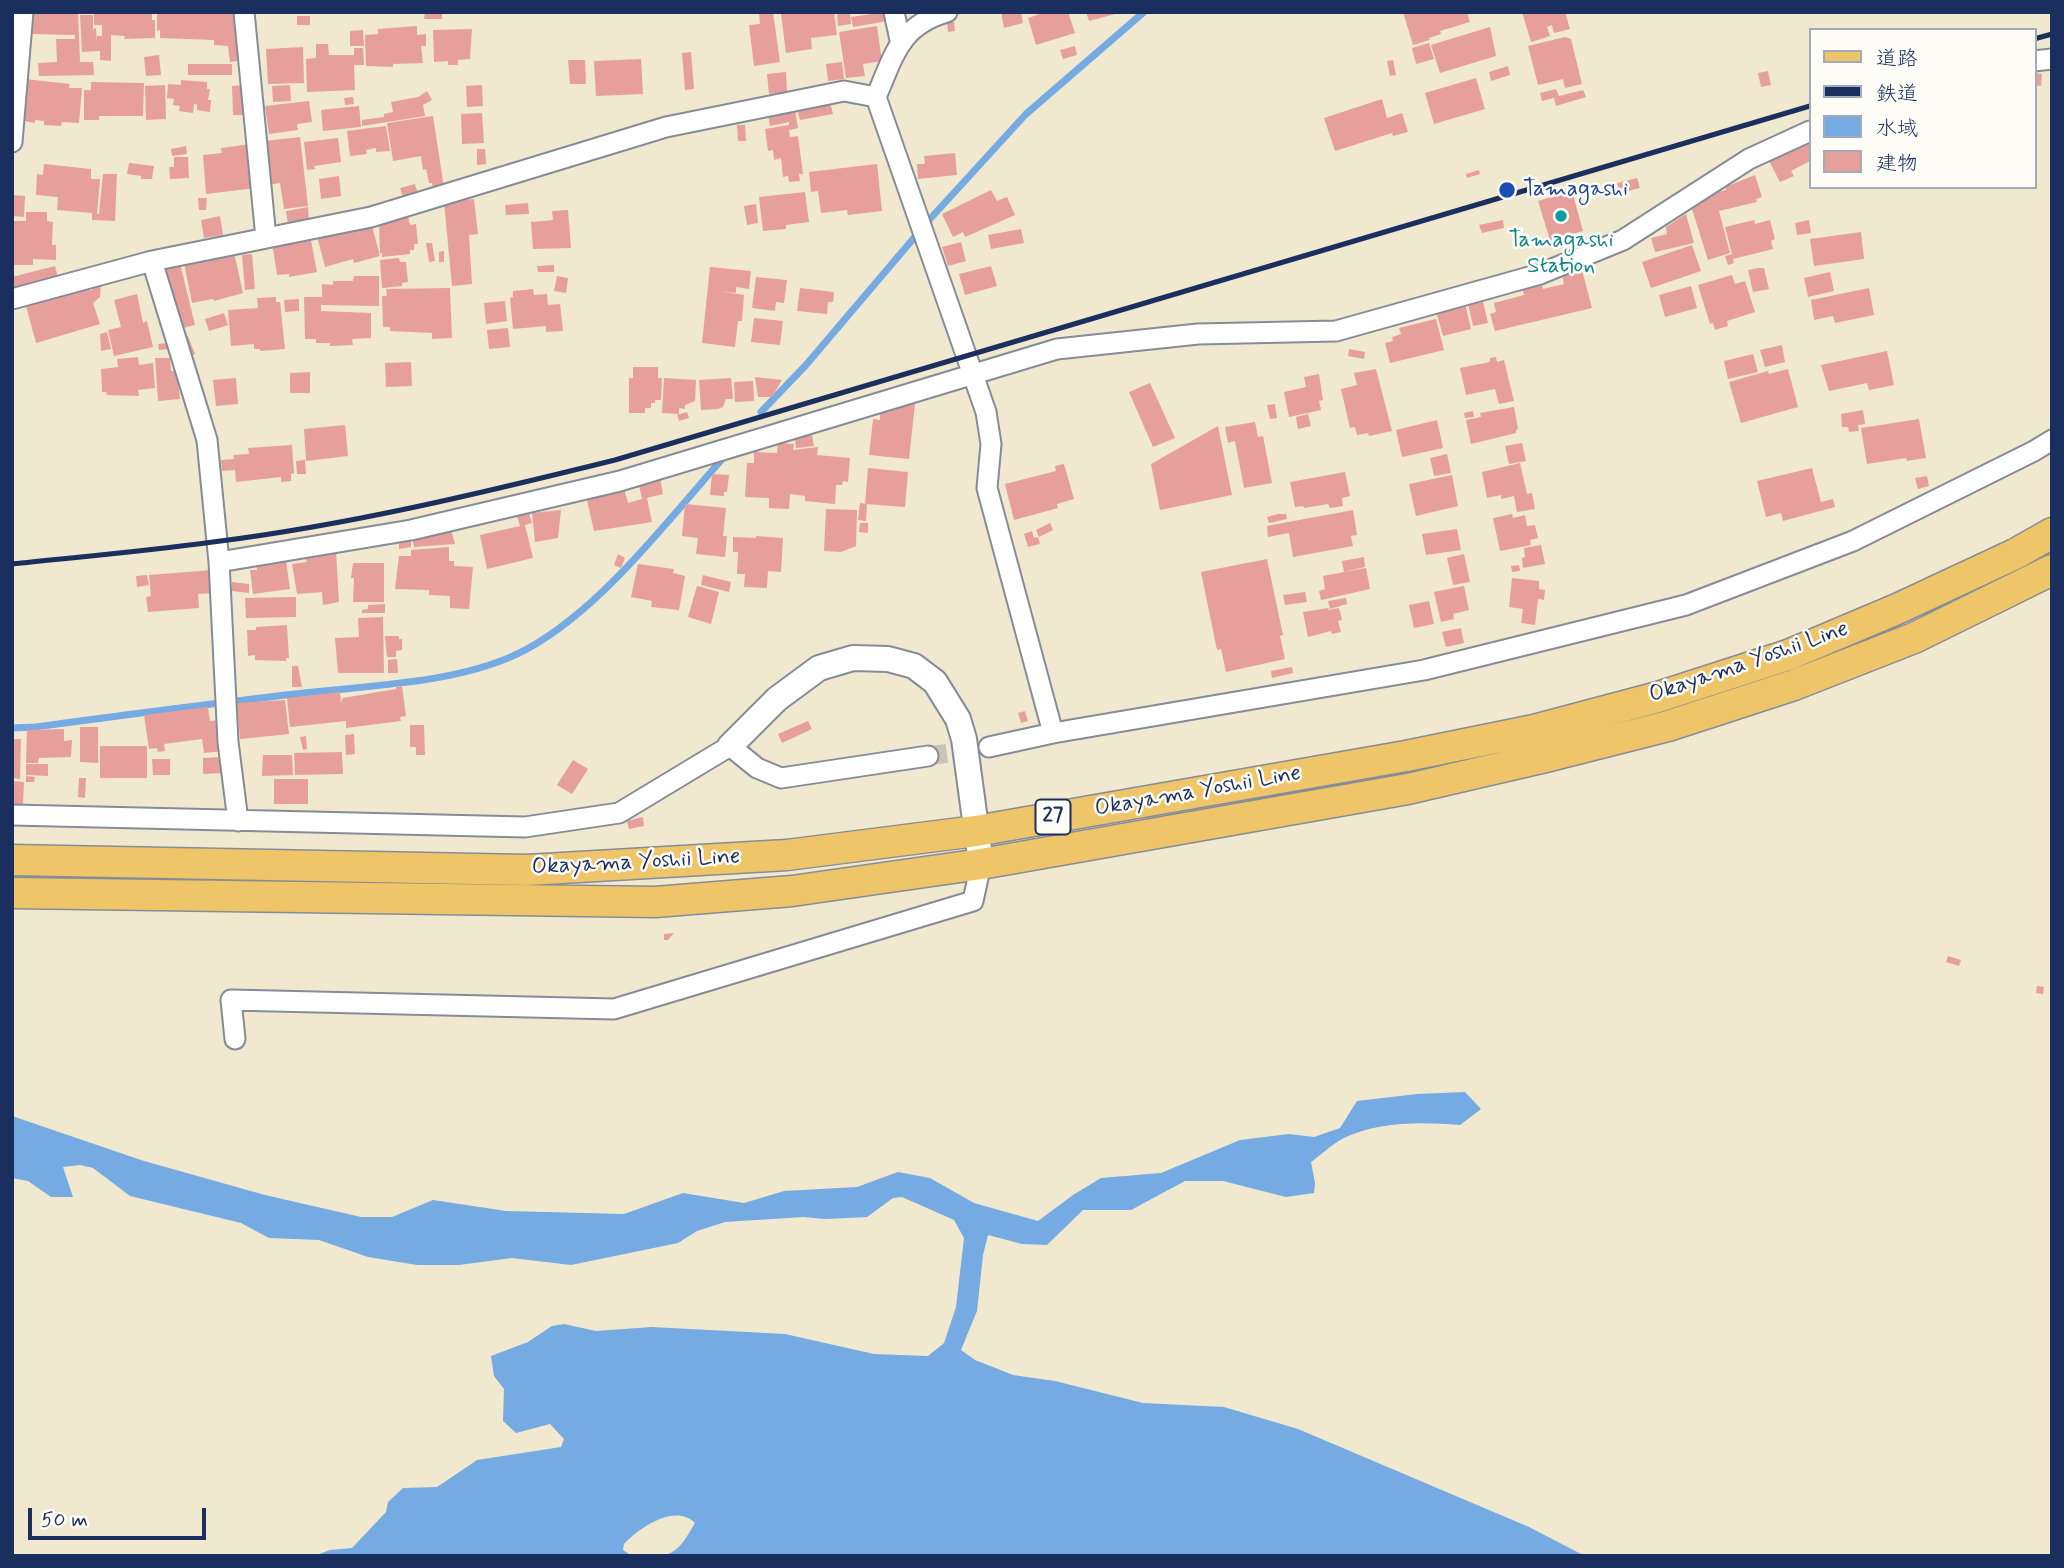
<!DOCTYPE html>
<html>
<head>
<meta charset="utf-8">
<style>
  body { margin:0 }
  #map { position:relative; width:2064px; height:1568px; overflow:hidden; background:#f0e9d0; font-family:Mynerve,"Klee One",sans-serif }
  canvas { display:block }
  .frame { position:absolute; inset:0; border:14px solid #1b2f5e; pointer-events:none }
  .legend { position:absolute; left:1809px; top:28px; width:228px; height:161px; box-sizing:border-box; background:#fdfcf7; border:2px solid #a3aaba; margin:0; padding:9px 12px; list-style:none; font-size:21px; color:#1b2f5e }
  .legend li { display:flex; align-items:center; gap:14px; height:35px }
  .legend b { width:35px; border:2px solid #a3aaba }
  .scale { position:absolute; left:28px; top:1508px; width:178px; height:32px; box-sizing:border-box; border:4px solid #1b2f5e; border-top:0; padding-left:9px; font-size:21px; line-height:24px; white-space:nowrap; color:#1b2f5e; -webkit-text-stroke:5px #fdfcf7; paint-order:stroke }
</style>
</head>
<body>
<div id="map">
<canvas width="2064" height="1568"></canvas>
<div class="frame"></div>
<ul class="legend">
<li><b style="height:9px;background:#eec569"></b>道路</li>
<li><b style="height:9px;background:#1b2f5e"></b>鉄道</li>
<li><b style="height:19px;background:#75aae2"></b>水域</li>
<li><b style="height:19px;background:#e79f9b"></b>建物</li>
</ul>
<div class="scale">50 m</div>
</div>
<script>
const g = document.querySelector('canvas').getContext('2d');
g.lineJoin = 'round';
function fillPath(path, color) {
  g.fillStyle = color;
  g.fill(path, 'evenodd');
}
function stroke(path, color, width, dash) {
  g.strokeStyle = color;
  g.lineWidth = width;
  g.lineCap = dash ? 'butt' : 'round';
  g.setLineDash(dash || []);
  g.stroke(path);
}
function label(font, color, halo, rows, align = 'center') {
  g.font = font + ' Mynerve,sans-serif';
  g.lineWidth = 5;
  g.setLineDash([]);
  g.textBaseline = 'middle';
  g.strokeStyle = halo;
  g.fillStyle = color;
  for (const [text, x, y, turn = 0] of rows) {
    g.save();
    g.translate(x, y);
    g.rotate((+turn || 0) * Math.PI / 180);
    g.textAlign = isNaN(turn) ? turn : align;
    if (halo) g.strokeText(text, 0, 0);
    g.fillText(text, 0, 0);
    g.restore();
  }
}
fillPath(new Path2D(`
  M1465,1092L1481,1109L1460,1125C1421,1122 1379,1121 1342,1139C1331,1145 1321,1155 1311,1162L1315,1183L1314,1193L1286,1197L1223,1181H1185L1131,1210H1083L1047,1245L1022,1244L988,1235L983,1255L977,1311L961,1350L975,1360L1013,1375L1055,1381L1143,1403L1224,1407L1298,1429L1529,1527L1585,1556H661C679,1553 686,1538 695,1523C675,1503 639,1528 624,1544L623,1550L632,1556H314L330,1550L352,1548L386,1512L388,1502L403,1488L437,1487L477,1460L561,1447L564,1439L550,1424L516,1433L503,1421L504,1389L494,1376L491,1356L528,1342L552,1326L564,1324L596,1331L652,1327L785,1334L874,1354L928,1356L944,1343L956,1307L964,1238L954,1220L902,1197L893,1198L867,1217L826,1219L803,1217L725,1222L697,1231L678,1243L571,1265L512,1258L459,1265H417L368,1257L319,1240L269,1238L241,1223L130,1196L93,1168L80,1165L63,1167L73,1197H51L28,1181L12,1178V1116L144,1161L265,1195L361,1217H392L433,1200L506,1211L624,1214L683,1193L744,1203L784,1191L857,1187L898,1172L930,1178L974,1203L1038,1221L1073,1195L1101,1178L1161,1173L1240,1140L1289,1134L1314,1137L1340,1128L1357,1101L1417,1094Z`), '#75aae2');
stroke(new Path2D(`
  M761,412L806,365L930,219L1026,114L1144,12
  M12,728L35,727C125,715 214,703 304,693C374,685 465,683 527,649C602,608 667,521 724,457`), '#75aae2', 7);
fillPath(new Path2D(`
  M32,12H78L80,62H93L94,75L39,76L38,63L57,62L56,39H75V35L31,34Z
  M152,12V20H155V38L124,39L125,36L111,35V61L100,60V51L82,52L80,15H93V29L96,28L97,44V36H102V25H94V13Z
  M157,12H236L243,60L230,62L228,46L214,45V40L160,38V30L157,31Z
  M425,12H442V19H424Z
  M759,12H773L780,62L754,66L749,25L760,24Z
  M794,12H834L837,35L811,38L812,49L786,53L781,14Z
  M837,12H850L851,24L838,26Z
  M885,12L887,21L853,27L851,17Z
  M1001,12H1021L1023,23L1004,28Z
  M1046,12H1068L1075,33L1036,45L1028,18Z
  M1086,12H1119V13L1089,21Z
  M1403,12H1467L1470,22L1440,31L1441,34L1429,38L1430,40L1413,45Z
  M1522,12H1565L1570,29L1554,33L1552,25L1547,27L1550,36L1531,42Z
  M297,16H310V25H297Z
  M947,22H954L955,31L948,32Z
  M417,26V35L426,34V46H421L423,63L393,64V67L366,66L365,35L378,34V29Z
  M877,26L882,61L863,64L865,76L846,78L839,32Z
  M1490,27L1496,56L1440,73L1431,45Z
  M472,29L470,59L458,60V65H448V61L434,62L433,30Z
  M363,30L364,46H350V31Z
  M1565,37L1571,39L1582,84L1565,88L1563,79L1538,85L1528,46Z
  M1429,43L1434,59L1416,64L1412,48Z
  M316,44H328L329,55H354V48H363L364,65H354L355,90L307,92L306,59L316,58Z
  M1075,46L1077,55L1063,59L1060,50Z
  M303,47L304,83L268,84L266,49Z
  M691,52L694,89L685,90L682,53Z
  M159,55L161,75L146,76L144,57Z
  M641,59L643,94L596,96L594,61Z
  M568,60H585L586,84H570Z
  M1393,60L1396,75L1390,76L1387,61Z
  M842,62L844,79L828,81L826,64Z
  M188,64H232V75H188Z
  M1508,66L1510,75L1491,81L1489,72Z
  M1768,71L1771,85L1761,87L1758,73Z
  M786,72L787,92L769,94L767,74Z
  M2034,73L2042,74L2041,86L2034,85Z
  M1476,78L1485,109L1434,124L1425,93Z
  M25,79L70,84L69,88H82L79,123L62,122L61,126L44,125V121L35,120V123L19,120Z
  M181,80L207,82V89H210L208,100H211L210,112L197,110V105L194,104L193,113L179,111L180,106L173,105L174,99L167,98L168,84L181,85Z
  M91,82L144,83L143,116H99V120H84V90H91Z
  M165,85L166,119L146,120L145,86Z
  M246,85L247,115H233L232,86Z
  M290,85L291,101L273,102L272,86Z
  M482,85L483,106L467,107L466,86Z
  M1556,89L1559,96L1583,90L1586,97L1556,106L1554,98L1542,101L1540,93Z
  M427,91L432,100L423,105L425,116L362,126V120L384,117V114L393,112L391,102L418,97Z
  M353,97L354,104L345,105L344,98Z
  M1382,99L1387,118L1402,113L1408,132L1393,136L1392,133L1335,151L1324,118Z
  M309,101L312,122L297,124L298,130L269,134L265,106Z
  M830,102L833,114L800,120L797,109Z
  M359,106L361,127L323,131L321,110Z
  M795,110L798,128L789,130L790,137L798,136L803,174H799L800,181L789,182L788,176L783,177L781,158L774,160L773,150L768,151L765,129L789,125V122L770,126L768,115Z
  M482,113L484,143L462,144L461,114Z
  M433,116L444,188L433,190L432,183H429L426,169L423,170L421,156L393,161L387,123Z
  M737,125H745L746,141H738Z
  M386,126L390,151L376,152V148L366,150L367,154L350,156L347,131Z
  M300,137L308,206L284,209L280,183L269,185L264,141Z
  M338,138L341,162L314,166L315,169L307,170L304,142Z
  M1810,139V161L1791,171L1794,176L1780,182L1768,159L1779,153L1781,156Z
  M251,144L256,188L206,194L203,155L222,153L221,148Z
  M186,146L187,154L172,156L171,149Z
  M477,149H485L486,164L477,165Z
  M955,153L957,175L918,179L917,164H925L924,156Z
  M174,157H188L189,178L170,179L169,167H174Z
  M129,163L154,166L152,179H141V176L127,174Z
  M44,164L91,169V179H100L97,214H99L103,174H117L115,221L92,220V213L57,210L58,197L36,195L37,174L43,175Z
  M877,164L882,211L848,215L847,210L821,213L818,191L811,192L809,172Z
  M1479,170L1480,174L1467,178L1466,174Z
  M1755,175L1762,197L1756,199L1757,202L1719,211L1730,253L1708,260L1692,209L1714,193L1726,190L1725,187Z
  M339,176L341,196L321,199L319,179Z
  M1637,178L1640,188L1620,193L1617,183Z
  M415,184L418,194L403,198L400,188Z
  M991,190L997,201L1007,197L1015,215L965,237L963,232L953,237L942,214Z
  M1572,191L1583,231L1550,240L1538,201Z
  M805,192L809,222L786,225V229L763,231L759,197Z
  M12,195L25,196L24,217L12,216Z
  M198,198H207L206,210H199Z
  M474,199L478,234L469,235L472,284L452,286L444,202Z
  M528,203L529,214L506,215L505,205Z
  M756,204L758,223L747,225L744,206Z
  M308,207L309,222L288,225L286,211Z
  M568,210L571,248L533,249L531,222L553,220L552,211Z
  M408,211L409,222L411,225L416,224L418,244H414V250H410V254L382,257V253H380L379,225L374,226L386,218L387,224H389L388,216Z
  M26,212H47V221L53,222L52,245H56V260L33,259V265H12V221H26Z
  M1686,214L1694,243L1655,252L1651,238L1667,234L1666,227Z
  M220,216L223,235L204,238L201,220Z
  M1503,220L1504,228L1482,233L1479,225Z
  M1754,220L1755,224L1770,220L1775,239L1771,241L1773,249L1733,259L1734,263L1728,265L1725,256L1732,254L1725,227Z
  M1809,220L1811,233L1797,235L1795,223Z
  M371,222L380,256L354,263L353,259L325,267L317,236Z
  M1021,229L1024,243L991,249L988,235Z
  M1861,232L1864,259L1814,266L1810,239Z
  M310,235L317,272L289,277V274L277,275L272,242Z
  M961,242L966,261L948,266L942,247Z
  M426,243H432L435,261L429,262Z
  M1692,245L1701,271L1651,288L1642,262Z
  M444,251V262H439V252Z
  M234,252L243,293L214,301L213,299L192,303L184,263Z
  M252,254L255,289L245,290L242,255Z
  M399,258L400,262H406L408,282L402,283V286L382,288L380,260Z
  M180,263L195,325L183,328L161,268Z
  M554,265V272H538L537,266Z
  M55,266L59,281L12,292V277Z
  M991,266L997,286L965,295L959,274Z
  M710,267L751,271L749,289L736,287V293L718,291L744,295L742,321H738L735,347L702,343Z
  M1758,268H1764L1769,289L1753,292L1748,270Z
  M1582,270L1592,308L1495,331L1490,314L1496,312L1494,303L1524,295L1522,288L1542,283L1543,289L1564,284L1562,275Z
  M1830,272L1834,291L1808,297L1804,278Z
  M1732,275L1735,284L1745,281L1755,312L1727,321L1728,326L1715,330L1713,323L1710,324L1698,285Z
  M354,276H379V306L321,305V311L371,313V338L352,339L353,345L330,346V343H316V339H305L304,297H322V284L333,285V281H353Z
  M557,276L568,278L566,293L554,291Z
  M756,277L787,280L784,303L776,302L775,311L752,308Z
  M91,282L101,285L100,297L93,303L100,324L36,343L26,306L89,287L90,291L93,289Z
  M1691,286L1697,308L1665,317L1659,295Z
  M450,288L452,338L432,339V333L390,331V327H383L382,296H387L386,289Z
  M800,288L834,292L833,302H828L827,314L797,311Z
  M1869,288L1874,315L1835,323L1833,316L1814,320L1811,300Z
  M533,289L534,295L547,294L548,305L560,304L563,331L546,332V326L513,329L510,298L513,297V291Z
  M137,294L143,323L147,321L153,347L114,356L108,330L121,327L114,300Z
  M276,297V302H280L285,349L260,351V349H254V344L231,346L228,310L258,308L257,298Z
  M299,299V311L285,312L284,300Z
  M505,301L507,321L486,324L484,303Z
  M1483,301L1488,323L1473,326L1468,303Z
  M1465,303L1471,329L1443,336L1436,311Z
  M224,313L228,325L209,331L205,319Z
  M754,318L783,321L780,345L751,342Z
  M1436,319L1444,350L1390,363L1385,343L1393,341L1392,337L1401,334L1399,328Z
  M508,328L510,347L489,349L487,330Z
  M107,332L111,349L101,351L100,334Z
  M188,336L195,354L185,358L177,338Z
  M168,343V349L159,350L158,344Z
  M1782,345L1785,362L1765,367L1760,350Z
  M1349,349L1365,352L1364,359L1348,356Z
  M1887,351L1894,385L1869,390L1867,383L1829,391L1821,365Z
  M1753,354L1758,372L1728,379L1724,361Z
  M138,357L139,365L153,363L155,388L138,390L139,396L107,395L106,392H102L101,369L118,367L117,359Z
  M1496,357L1497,362L1504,360L1514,401L1499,404L1495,389L1466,395L1460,368L1490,362V358Z
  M155,358H170L171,371L177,370L180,399L158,401Z
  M411,362L412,386L386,387L385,363Z
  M633,367H658V378H662L661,400H655V403H651V408H645V413H629V378H633Z
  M1376,369L1392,431L1369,436L1368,433L1357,435L1355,427L1350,428L1341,389L1357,385L1354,373Z
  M1788,369L1798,407L1741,423L1729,382L1768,371L1769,374Z
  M310,372V393H290V373Z
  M1319,374L1323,400L1319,401L1321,410L1289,417L1284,392L1306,387L1304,377Z
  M755,377L782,380L772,397H758Z
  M236,378L238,404L216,406L213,380Z
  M664,378L696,380L695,401L685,405V409L679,408V414L662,413Z
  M731,378L733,399H726L723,407L718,409L701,410L699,380Z
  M753,381L754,401L735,402L734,382Z
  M1150,383L1175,438L1153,447L1129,392Z
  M906,403L915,404L909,459L869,455L873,419L880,420V412Z
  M1275,404L1277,418L1270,419L1267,405Z
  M1514,407L1518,429L1516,430V433L1471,444L1466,420L1481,417L1480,413Z
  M1863,410L1865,424L1858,425L1859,431L1849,432L1848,427H1842L1841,414Z
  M1473,411L1474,417L1465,418L1464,413Z
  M687,412L689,418L679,421L677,415Z
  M1308,414L1311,426L1298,429L1296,417Z
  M1919,419L1926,458L1907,461L1906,458L1867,464L1861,428Z
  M1437,420L1443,448L1402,457L1396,430Z
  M1255,422L1258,437L1263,436L1272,483L1244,488L1235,441L1228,443L1225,427Z
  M345,425L348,456L306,461L304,429Z
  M1218,426L1232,495L1160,510L1151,464Z
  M812,435L814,446L796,448L795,439Z
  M778,443L794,444L793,450L818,447L817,455L850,458L848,482L843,481L842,485H836L835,504L805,501V496L790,494L789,509L769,508V498L745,497L747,463H754V452L777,453Z
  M1522,443L1526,461L1509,464L1505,446Z
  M292,445L294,473L291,474V481L281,482V477L236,482L235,470L222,471L221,460L234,459L233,455L249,454L248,448Z
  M1447,454L1451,473L1434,476L1430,458Z
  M305,460L306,474H297L296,461Z
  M1520,463L1527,494L1532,493L1535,509L1517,512L1514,496L1501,499V495L1487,498L1482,472Z
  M1064,464L1074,499L1057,504L1058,508L1014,520L1005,484L1056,471L1055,466Z
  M868,468L908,472L905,507L865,504Z
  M1812,468L1821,502L1833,499L1835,507L1783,521L1781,513L1766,517L1757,481Z
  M1345,472L1350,496L1342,498L1343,506L1330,508L1328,504L1304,508L1303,506L1295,507L1290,482Z
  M712,474L729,475L727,492H724V496L710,495Z
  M1452,475L1458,506L1416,516L1409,484Z
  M1927,476L1929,486L1918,489L1915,478Z
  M660,477L663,494L647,498L652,522L594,531L586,496L623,485L628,503L642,499L638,481Z
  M860,503L867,504L866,521L858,520Z
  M685,504L726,508L723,536H727L725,557L696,554L698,538L682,536Z
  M826,509L857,510L856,546L841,552L824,551Z
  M528,510L532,523L525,525L533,558L487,569L480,535L520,526L516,513Z
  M561,510L558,538L535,542L532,513Z
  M1353,510L1357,535L1351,536L1353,546L1293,557L1289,533L1268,537L1267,526Z
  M1278,514H1286L1287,519L1269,523L1267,517Z
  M1512,514L1513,518L1525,515L1527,526L1535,525L1538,538L1530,540L1531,545L1500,551L1493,518Z
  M860,523H868V533L859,532Z
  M1050,523L1053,530L1039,537L1036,530Z
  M451,529L455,544L414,547L412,537Z
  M1457,529L1461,550L1426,555L1422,534Z
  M1032,531L1034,538L1038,537L1040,544L1028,547L1024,534Z
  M756,536L783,538L781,572L768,571L767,588L744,587L745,574H737L738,552H733V537L756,538Z
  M411,537V547L399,549V540Z
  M1541,545L1545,564L1523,568L1522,558L1525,557L1524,548Z
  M449,547V561H454V566L473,567L469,609L450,608V596L429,595V590L395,589L399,556H411V550Z
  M336,550L339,602L323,605L322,592L297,594L292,564L307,562L306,559L319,557V553Z
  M618,554L625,558L621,568L614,565Z
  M1464,554L1470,582L1453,585L1447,558Z
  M1364,557L1365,567L1344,572L1342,561Z
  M1267,559L1283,635L1280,636L1285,659L1226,672L1221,649L1217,650L1201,572Z
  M286,560L290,589L253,594L250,570H257L256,564Z
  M353,563H384V602H353L354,578H351Z
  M638,564L674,569L673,573L685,576L679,610L651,607L652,601L631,597Z
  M1519,565L1520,571L1512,572L1511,566Z
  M1366,568L1370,589L1321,600L1319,591L1325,589L1323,576Z
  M212,570L214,593L198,594L199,608L148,612L146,597L151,596L149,575Z
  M147,575L149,585L137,587L136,576Z
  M703,575L731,582L729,592L701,585Z
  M1512,578L1539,581V589L1545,590L1544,600L1538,599L1535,625L1521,623L1523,609L1509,607Z
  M232,582L249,584V593L231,591Z
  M697,586L719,592L711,624L688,617Z
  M1464,586L1469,610L1453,614L1454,619L1441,622L1434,592Z
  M1305,592L1307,602L1285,605L1283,595Z
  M296,597V617L246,618L245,598Z
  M1346,598L1347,604L1330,609L1328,601Z
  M1429,601L1434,624L1414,628L1409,605Z
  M385,604V613H362V610L368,609V605Z
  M1328,608L1329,610L1339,608L1342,620L1338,621L1341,632L1332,634L1331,631L1308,637L1303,612Z
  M383,617L384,673H338L335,638L359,637L358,618Z
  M287,625L289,658H286V661L255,660V655L248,656L247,630H256V627Z
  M1461,628L1464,643L1446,647L1442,632Z
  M385,636H399V639H402V650L396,651V657H387Z
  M397,659L398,673H388V660Z
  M292,666H298L302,687H292Z
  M1292,667L1293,673L1272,678L1271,671Z
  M402,686L406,716L400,717L401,721L346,728V721L290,727L287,698L340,692L341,703L343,698L396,689V687Z
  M285,700L289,734L240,739L237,703Z
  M208,707L210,721L219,720L223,751L204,753L202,739L164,744L165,751L158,752L157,748L149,749L144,715Z
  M1025,711L1028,721L1021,723L1018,713Z
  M808,721L812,729L782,743L778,734Z
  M410,725H424L425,755H416V747H410Z
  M80,727H98V763L80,762Z
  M64,729V741L72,740L71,757L39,758L38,763H26L27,730Z
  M354,734L355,754L346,755L345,735Z
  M306,736L307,749L303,750L300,737Z
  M12,739H21L20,779L12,778Z
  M100,746H147V778H100Z
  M342,752L343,774L295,775L294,753Z
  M263,755H292L293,775L262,776Z
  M223,757V773L203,774V758Z
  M152,759H170V775H153Z
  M573,760L588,769L572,794L557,785Z
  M26,764H48V776L26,775Z
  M26,776L35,777L34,782H26Z
  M79,778H86L85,798L78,797Z
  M274,779H308V804H274Z
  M12,781L24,782L23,804H12Z
  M643,817L644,826L629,829L627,821Z
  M674,933L668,940H664V934Z
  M1948,956L1961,960L1959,966L1946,962Z
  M2037,986L2044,987L2043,994L2036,993Z`), '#e79f9b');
stroke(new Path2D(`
  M928,756L979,749`), '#c5c4b9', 19, [19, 10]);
const minor = new Path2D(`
  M244,12L266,238
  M894,12L900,40
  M947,12C899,26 894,56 876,97L986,412L991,444L987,488L1053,733
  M2034,61L2052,59
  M12,142L23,12
  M152,261L207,440L219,562L228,742L238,821
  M12,299L152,261L371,217L666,127L844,91L876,97
  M219,562L411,530L620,481L1057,349L1198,334L1336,331L1540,274L1623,240L1749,159L1810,131
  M989,747L1053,733L1424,670L1686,605L1853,541L2034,451L2052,440
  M12,815L525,827L619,813L730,746L757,768L781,778L928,756
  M235,1039L231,1000L614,1009L973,901L981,864`);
const tertiary = new Path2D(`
  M730,746L777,699L819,668L853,658L888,659L914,666L935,682L958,719L964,739L981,864`);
const primary = new Path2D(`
  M12,860L527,870L787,855L976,831L1406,756L1534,730L1658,697L1788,655L1897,609L2015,554L2052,533
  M12,893L655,902L792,891L981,864L1408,789L1546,757L1668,726L1794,685L1914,638L2052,570`);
stroke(minor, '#868c97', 23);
stroke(tertiary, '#868c97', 28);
stroke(primary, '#868c97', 33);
stroke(minor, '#fff', 19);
stroke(tertiary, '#fff', 24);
stroke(primary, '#eec569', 30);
stroke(new Path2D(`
  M2034,39L2052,34
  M12,564C79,557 147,551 213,542C349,525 482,493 615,460L1810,106`), '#1b2f5e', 5);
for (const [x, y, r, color] of [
  [1507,190,9,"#1a4fb4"],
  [1561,216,7,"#0f9aa8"]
]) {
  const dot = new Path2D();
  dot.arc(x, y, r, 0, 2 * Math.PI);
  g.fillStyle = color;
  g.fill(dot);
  stroke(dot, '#fdfcf7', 2.5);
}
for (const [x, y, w] of [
  [1053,817,35]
]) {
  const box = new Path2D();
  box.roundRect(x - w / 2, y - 17.5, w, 35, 5);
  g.fillStyle = '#fdfcf7';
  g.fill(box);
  stroke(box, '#1b2f5e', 2);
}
label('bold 21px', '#1b2f5e', null, [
  ["27",1053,817]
]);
label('23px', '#164399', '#fdfcf7', [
  ["Tamagashi",1523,190]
], 'left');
label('23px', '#0d838f', '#fdfcf7', [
  ["Tamagashi",1561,241],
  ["Station",1561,267]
]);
label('23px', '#1b2f5e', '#fdfcf7', [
  ["Okayama Yoshii Line",1749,663,-19],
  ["Okayama Yoshii Line",1198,792,-10],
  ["Okayama Yoshii Line",636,863,-3]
]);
</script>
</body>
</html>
